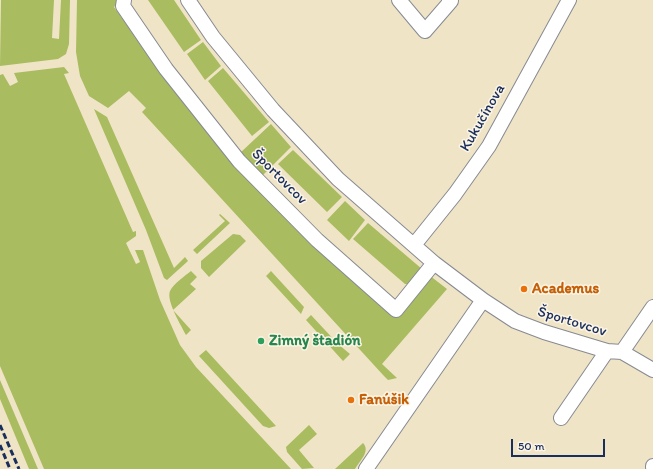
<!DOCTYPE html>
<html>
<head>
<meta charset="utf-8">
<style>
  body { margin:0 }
  #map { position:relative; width:653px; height:469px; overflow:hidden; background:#f0e4c6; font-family:Itim,sans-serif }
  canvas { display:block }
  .scale { position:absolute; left:511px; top:439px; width:94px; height:18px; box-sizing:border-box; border:2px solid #1b2f5e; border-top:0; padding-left:5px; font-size:12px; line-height:14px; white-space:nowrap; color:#1b2f5e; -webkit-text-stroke:3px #fcf5e5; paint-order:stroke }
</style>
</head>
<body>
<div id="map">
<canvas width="653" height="469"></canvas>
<div class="scale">50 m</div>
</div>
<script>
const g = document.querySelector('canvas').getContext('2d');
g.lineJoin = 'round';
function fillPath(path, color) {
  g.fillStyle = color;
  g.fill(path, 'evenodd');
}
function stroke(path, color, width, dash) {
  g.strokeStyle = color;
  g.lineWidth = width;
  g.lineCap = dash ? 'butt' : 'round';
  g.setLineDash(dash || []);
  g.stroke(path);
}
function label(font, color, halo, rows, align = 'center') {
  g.font = font + ' Itim,sans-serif';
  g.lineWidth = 3;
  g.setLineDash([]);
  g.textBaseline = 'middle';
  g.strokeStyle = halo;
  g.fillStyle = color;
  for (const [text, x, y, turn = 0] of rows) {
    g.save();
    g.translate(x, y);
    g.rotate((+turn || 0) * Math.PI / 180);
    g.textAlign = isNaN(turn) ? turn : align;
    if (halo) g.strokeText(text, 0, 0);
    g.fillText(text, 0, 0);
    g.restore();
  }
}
fillPath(new Path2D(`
  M1,0H54L52,38L59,39L61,0H70L69,44L66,54L58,59L0,66Z
  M77,0H120L114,7L188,109L245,176L390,312L429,275L447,289L382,364L397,378L388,380L384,376L142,112L146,108L129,91L108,108L89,96L80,76L76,52Z
  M148,0H174L201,40L184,52Z
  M203,42L221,66L205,80L187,54Z
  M64,67L69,73L64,74L133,232L136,231V236L126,243L136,264L140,262L135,250H143L160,300L180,345L196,367L291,469H44L0,366V75L3,74L10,86L18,82L14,73Z
  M223,68L269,122L252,136L208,81Z
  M94,109L107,117L174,268L185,257L188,261L167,280L164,278L146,230Z
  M271,124L291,147L261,177L240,153Z
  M293,150L342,197L327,212L278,164Z
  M345,201L365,220L349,241L327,220Z
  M220,214L230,223L197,254L193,250L225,221L219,215Z
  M368,223L422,269L410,284H405L353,239Z
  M233,234L240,235L246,241L209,277L201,268V261Z
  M191,271L197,277L190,284L196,289L173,310L191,330L186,335C181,325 166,301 170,291C174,283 185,276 191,271Z
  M271,271L304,307L301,314L266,276Z
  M311,315L338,344L350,354L343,361L306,320Z
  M206,350L276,426L269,428L263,426L199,356Z
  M0,380L38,469H29L0,399Z
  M309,425L317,434L299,450L314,468L302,469L287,452L286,447Z
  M363,443C371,451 359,462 355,469H335Z`), '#a9bc60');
const minor = new Path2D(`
  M124,0L123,6L166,69L239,161L317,240L396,310L434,263
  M188,0L213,37L273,110L338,179L434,263L483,300L366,469
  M399,0L425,31L451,1L449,0
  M414,245L455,194L489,146L569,0
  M483,300L515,321L544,332L607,351L622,352L653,370
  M622,352L653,307
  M561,418L607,351
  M653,466V467`);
stroke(minor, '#868a92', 16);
stroke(minor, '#fff', 14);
stroke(new Path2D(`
  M0,425L19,469
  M0,445L10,469`), '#1b2f5e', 3, [6, 3]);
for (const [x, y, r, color] of [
  [524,289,4,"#e8710a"],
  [261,341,4,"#2e9e5b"],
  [351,400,4,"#e8710a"]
]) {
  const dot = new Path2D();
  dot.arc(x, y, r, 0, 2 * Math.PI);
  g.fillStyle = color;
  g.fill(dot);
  stroke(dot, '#fcf5e5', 1.5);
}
label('15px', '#1b2f5e', '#fcf5e5', [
  ["Kukučínova",483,118,-60],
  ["Športovcov",279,177,45],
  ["Športovcov",572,322,17]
]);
label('bold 15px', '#c56008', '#fcf5e5', [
  ["Academus",532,289],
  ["Fanúšik",359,400]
], 'left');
label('bold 15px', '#27864d', '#fcf5e5', [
  ["Zimný štadión",269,341]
], 'left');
</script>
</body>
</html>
